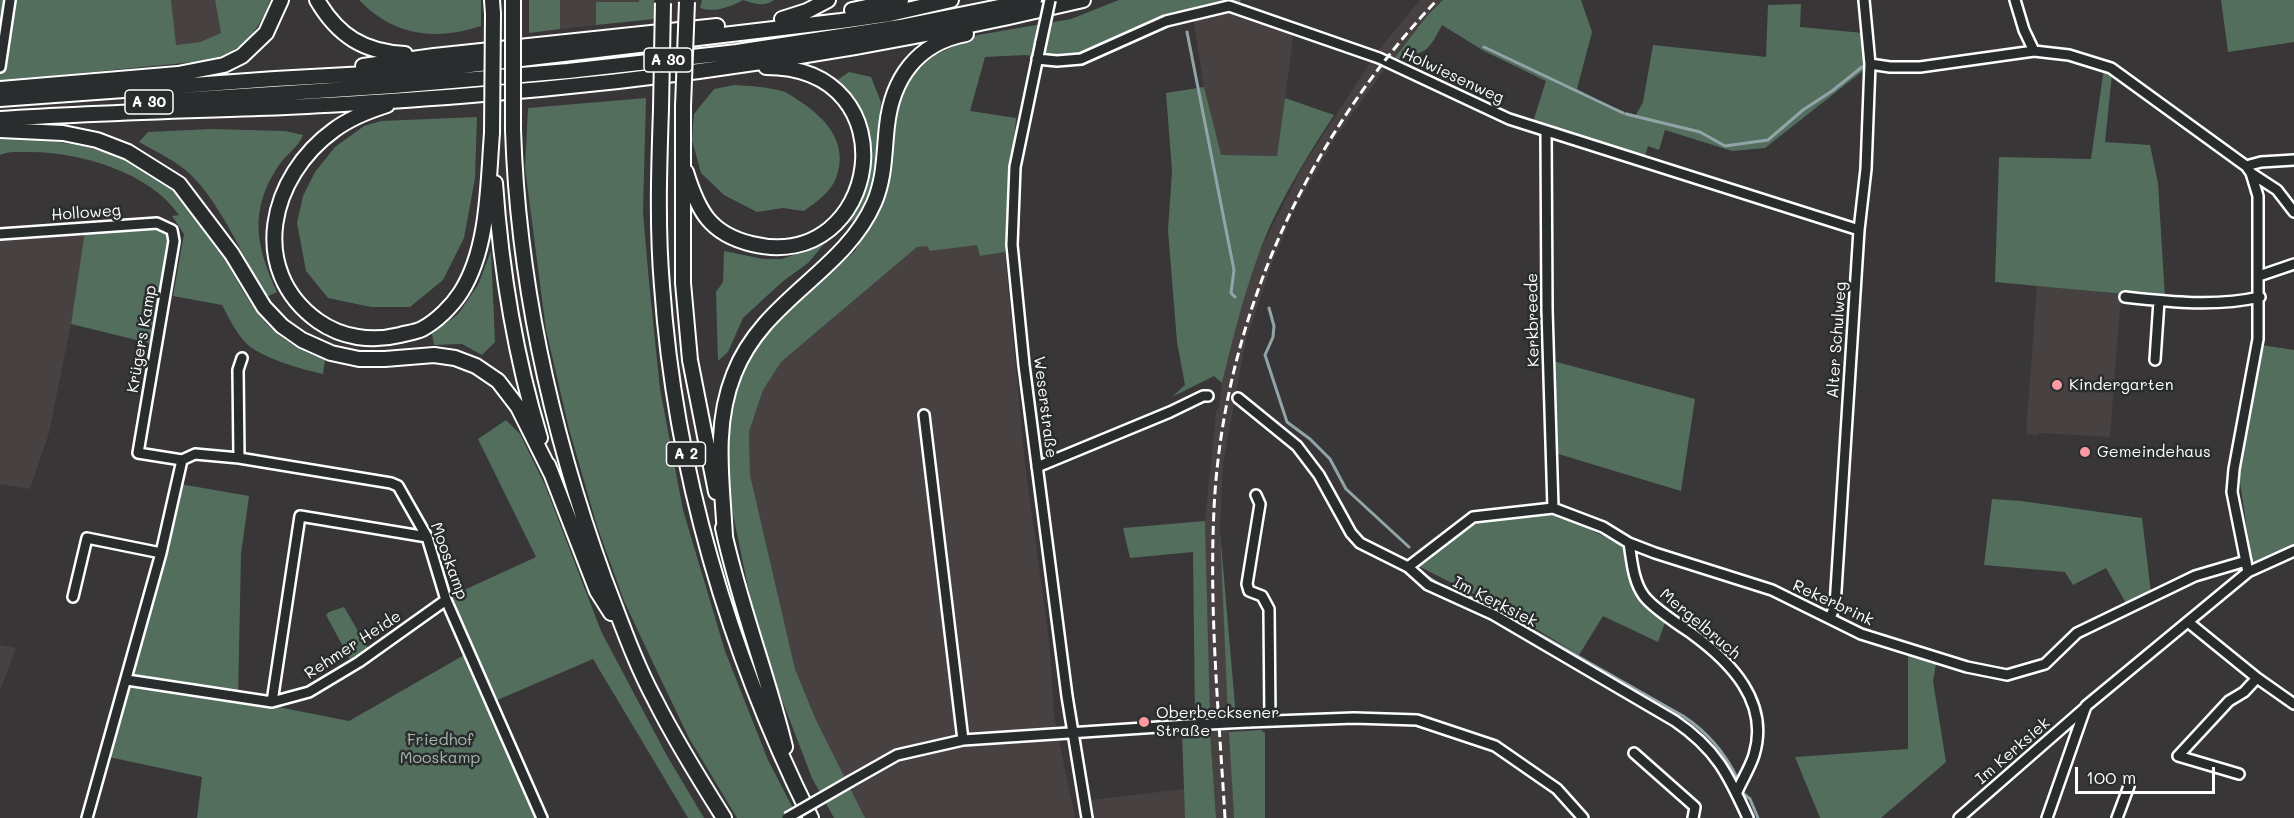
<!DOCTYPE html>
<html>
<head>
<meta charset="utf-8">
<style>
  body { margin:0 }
  #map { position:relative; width:2294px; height:818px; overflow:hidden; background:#383637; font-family:Mali,sans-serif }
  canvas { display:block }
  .scale { position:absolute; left:2075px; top:767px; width:140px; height:27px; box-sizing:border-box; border:3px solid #fff; border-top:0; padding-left:8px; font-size:18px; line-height:21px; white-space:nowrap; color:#fff; -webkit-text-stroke:4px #2a2d2e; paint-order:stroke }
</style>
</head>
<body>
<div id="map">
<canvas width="2294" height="818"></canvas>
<div class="scale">100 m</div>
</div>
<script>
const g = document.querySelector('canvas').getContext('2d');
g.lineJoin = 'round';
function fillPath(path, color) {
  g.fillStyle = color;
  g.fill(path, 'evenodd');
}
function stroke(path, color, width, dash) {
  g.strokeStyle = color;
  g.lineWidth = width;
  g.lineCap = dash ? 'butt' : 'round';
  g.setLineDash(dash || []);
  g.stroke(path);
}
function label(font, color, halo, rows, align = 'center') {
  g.font = font + ' Mali,sans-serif';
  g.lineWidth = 5;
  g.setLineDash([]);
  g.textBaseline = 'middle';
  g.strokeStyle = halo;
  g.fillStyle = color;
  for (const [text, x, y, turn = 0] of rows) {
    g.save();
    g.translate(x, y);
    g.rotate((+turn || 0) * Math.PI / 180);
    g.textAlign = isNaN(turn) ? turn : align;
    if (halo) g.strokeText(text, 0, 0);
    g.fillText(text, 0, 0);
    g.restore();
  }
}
fillPath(new Path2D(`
  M171,0H215L221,33L200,42L175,45Z
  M560,0H639V2H596V25L560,29Z
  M1420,0H1443L1387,66L1335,138L1294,211L1273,261L1246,340L1223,463L1220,532L1234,818H1216L1210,731L1205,521L1216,412L1219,406L1222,383L1232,338L1258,254L1304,164L1377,52Z
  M1229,5L1295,24L1277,156L1220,155L1204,87L1192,12Z
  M85,231L71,324L49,433L30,489L0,484V237Z
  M978,244L981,256L1005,252L1025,464L1049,640L1054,716L1075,818H865L816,720L795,669L750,475L749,432L763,390L781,362L917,247L927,245L930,251Z
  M2037,285L2121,295L2110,437L2039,433L2037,435L2026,434Z
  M0,645L16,648L0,691Z
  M1184,789L1185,818H1093L1091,800Z`), '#484142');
fillPath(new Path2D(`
  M0,0H171L176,45L200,42L221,33L215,0H270C263,24 246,46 222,56C214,59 203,60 194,62L0,81Z
  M359,0H481V26C435,41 394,36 359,0Z
  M529,0H560V29L529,33Z
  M639,0H654V19L596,25V2H639Z
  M702,0H774C764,7 754,4 743,0C730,7 715,13 700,8Z
  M1119,0H1241L1238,5H1229L1083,53L1059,60L1025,55L985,57L970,111L1016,118L1005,252L980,256L977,245L930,251L927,246L917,247L781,362L763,390L749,432L750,475L795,669L816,720L865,818H834L812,778L759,640L724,471L726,417L739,377L764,331L855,251L878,208L894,117L903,87L920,62L978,35L1071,19Z
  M1443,0H1581L1592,32L1577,89L1609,107L1636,115L1643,102L1653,45L1766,57L1768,5L1801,4L1800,27L1863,33L1864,70L1765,148L1732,151L1665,130L1659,150L1648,146L1642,165L1531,128L1546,81L1484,51L1442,25C1426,56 1426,51 1393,60L1427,16Z
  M2221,0H2294V42L2228,52Z
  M2104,68L2112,74L2105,142L2150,145L2158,183L2165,298L1995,282L1999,157L2091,159Z
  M849,72L871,77L881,102L876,155L871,187L857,218L849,223L865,190L870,163L867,123L855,98L836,81Z
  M734,85C751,86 769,87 785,92C790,94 796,99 801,102C827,119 849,145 836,178C831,192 815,203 804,211L783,208L757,212L724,195L701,173L692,140L694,114L714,89Z
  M1204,87L1221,155L1277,156L1285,98L1334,115C1306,158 1275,208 1258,256C1243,298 1232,341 1222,383L1214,376L1172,397L1185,385L1177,342L1168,230L1172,171L1166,93Z
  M646,98L643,212L649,282L660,389L683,510L725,651L768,760L798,818H737L689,738L654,665L624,601L597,526L569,429L546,330L525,168L528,108Z
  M477,117L475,178L464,238L443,280L410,307H371L328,298L306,271L297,223L303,196L315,172L335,147L364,126L381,121Z
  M212,129L285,131L303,135C298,148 284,156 277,168C249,212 256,247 277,292L266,297C246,261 219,201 190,174C176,161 157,152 139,142L148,132Z
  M0,137C99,142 160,156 218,244C223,253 227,263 232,272C258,319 274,340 325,360L323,374C301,369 260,358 245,342C235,331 229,318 222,305L173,296L184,234L172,216L179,215C150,172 77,151 27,152C18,152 8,151 0,155Z
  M155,227L166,233L170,243L153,344L71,324L85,231Z
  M824,244L808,263L782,282L743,318L728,352L718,361L716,292L723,282L724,251L763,259H782Z
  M491,251L495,342L482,355L462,344L434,345L432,334L458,314L478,285Z
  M2261,345L2294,350V547L2252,564L2239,475Z
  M1553,361L1695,399L1681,491L1555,453Z
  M506,420L520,434L545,485L601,631L666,754L704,818H688L593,659L495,701L545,818H197L202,777L109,757L135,664L180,484L249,496L241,554L238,699L349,721L473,650L451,596L536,557L478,439Z
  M1992,499L2021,501L2142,518L2151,593L2127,605L2106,568L2073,585L2065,572L1984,565Z
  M1555,513L1624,546L1639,595L1666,620L1658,642L1603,616L1579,655L1500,607L1420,567L1440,541L1474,519Z
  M1205,521L1210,717L1195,718L1193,552L1130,558L1123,528Z
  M1220,532L1236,717H1228Z
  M344,607L371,653L353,665L326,615L329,612Z
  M1908,646L1944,658L1936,664L1933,681L1946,762L1881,818H1820L1795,757L1908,749Z
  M1261,730L1265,733V818H1234L1229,732Z
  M1210,731L1216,818H1185L1182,732Z`), '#536e5d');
stroke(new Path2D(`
  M1187,32L1234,270L1231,293L1235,297
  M1484,47L1623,113
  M1626,114L1700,132L1725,146L1768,140L1803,110L1832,91L1862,67
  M1269,308L1274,326L1273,337L1265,355L1287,422L1310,439L1330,459L1346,489L1409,547
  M1423,574L1440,585L1502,610L1507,616L1683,716C1706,731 1725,753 1737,778
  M1744,794L1750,799L1758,818`), '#92a4a8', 3);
const minor = new Path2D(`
  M2015,0L2024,30L2034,51
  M1041,42L1015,167L1012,245L1024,365L1067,696L1087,818
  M1037,59L1057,61L1081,59L1166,21L1229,6L1379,58L1509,119L1859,230
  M1870,64L1890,67H1920L2034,51L2069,55L2111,68L2246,166L2251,173L2258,196V339L2234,469L2232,492L2248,572
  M0,67L10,0
  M1546,132L1547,310L1553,508
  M2246,166L2261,162L2294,160
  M2251,173L2277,190L2294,212
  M0,234L157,223L172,230L174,241L172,253L138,453L182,460
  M2259,276L2294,264
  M2125,297C2171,302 2215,307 2260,297
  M2155,360L2159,301
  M1238,398L1297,446L1319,475L1351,533L1360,543L1408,567L1428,585L1494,615L1675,721C1716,749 1728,774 1748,818
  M924,415L963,740
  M239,458L238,370L242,358
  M1037,467L1170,412L1203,396H1208
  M1256,495L1260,504L1247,584L1249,591L1262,596L1269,609L1270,721
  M1629,543C1632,561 1633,581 1644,596C1652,607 1679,625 1691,633C1731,662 1770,702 1754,755C1750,768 1742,780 1737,792
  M1408,567L1473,517L1553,508L1603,527L1629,543L1655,553L1772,590L1861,634L1967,667L2007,675L2045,664L2077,633L2195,576L2246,561
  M73,597L87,538L161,553
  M1830,618L1835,606L1859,230L1866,169L1870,64L1864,0
  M2188,622L2257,678L2294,704
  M127,680L272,702L309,692L359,662L446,600
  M272,702L300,516L427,537
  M1248,722L1354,718L1417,720L1495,746L1557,789L1583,818
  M1634,753L1695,807L1693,818
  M2239,774L2178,756L2229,701L2244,692L2257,678
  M851,781L897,755L963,740L1189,725
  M87,818L161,553L182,460L195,454L239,458L391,483L398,486L427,537L446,600L542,818
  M1959,818L2086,707
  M2047,818L2086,706L2248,572L2294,551
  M2117,818L2129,786`);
const highway = new Path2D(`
  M317,0C338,36 364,52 405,54
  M492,0L493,14
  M852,10L901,0
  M513,13V0
  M782,19L807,11L828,0
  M363,66L434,56L717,26
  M0,89L178,74L224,65L242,56L266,33L281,0
  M0,99L275,79L420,71L841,21L890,14L951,0
  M149,102L394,86L568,71L737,52L900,27L1034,0
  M387,105C368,111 350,118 334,130C270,176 247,270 318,321C342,338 372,342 400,335C407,333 416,332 422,329C437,321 452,306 461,292C489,248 488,183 492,133
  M683,106V283L690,360L716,492
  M661,109C659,168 657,227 662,286C675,471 729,653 811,818
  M0,119C86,113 172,111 258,108C325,106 393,101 460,96C670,80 879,49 1083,0
  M0,130L63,133L97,140L128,152L179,184L232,254L264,307L282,326L302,340L331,353L359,359H385L434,355L455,358L476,366L498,381L518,407L551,473
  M513,130C518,283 552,434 604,578C620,619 634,661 655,700C675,740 700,780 724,818
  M686,172C698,211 710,234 752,244C880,275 914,67 766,67
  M495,183C501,269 515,355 540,438
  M548,465L597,591L611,613
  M723,528C739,603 767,673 785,747
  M725,536C722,481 713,426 734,374C763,299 844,272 874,203C885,178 884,152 887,126C892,79 917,43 966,34`);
stroke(minor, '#fff', 14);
stroke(highway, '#fff', 18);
stroke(minor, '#2a2d2e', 9);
stroke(highway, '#2a2d2e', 14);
stroke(new Path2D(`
  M1225,818C1219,716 1209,612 1214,509C1223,320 1307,137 1437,0`), '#fff', 3, [9, 4.5]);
const minorBridge = new Path2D(`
  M1041,42L1050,0
  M1189,725L1248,722
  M787,818L851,781`);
const highwayBridge = new Path2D(`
  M683,106L687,2
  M661,109L663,3
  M513,130V13
  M492,133L493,14`);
stroke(minorBridge, '#fff', 14, []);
stroke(highwayBridge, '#fff', 18, []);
stroke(minorBridge, '#2a2d2e', 9);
stroke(highwayBridge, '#2a2d2e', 14);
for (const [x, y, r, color] of [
  [2057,385,6,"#ff9aa2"],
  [2085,452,6,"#ff9aa2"],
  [1144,722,6,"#ff9aa2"]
]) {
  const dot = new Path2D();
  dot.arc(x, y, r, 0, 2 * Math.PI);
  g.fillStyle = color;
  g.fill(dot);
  stroke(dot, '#2a2d2e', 2);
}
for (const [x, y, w] of [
  [668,60,48],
  [149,102,48],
  [686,454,39]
]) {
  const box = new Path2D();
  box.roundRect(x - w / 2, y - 12, w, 24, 4.5);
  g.fillStyle = '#2a2d2e';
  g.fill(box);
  stroke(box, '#fff', 1.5);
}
label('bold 15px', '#fff', null, [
  ["A 30",668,60],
  ["A 30",149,102],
  ["A 2",686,454]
]);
label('16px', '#fff', '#2a2d2e', [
  ["Holwiesenweg",1453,76,25],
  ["Holloweg",86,213,-4],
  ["Kerkbreede",1533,320,-91],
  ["Krügers Kamp",142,339,-80],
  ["Alter Schulweg",1837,340,-86],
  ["Weserstraße",1045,407,83],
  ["Mooskamp",449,561,70],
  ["Im Kerksiek",1495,602,27],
  ["Rekerbrink",1833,603,25],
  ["Mergelbruch",1700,624,40],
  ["Rehmer Heide",353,645,-33],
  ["Im Kerksiek",2013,751,-41]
]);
label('16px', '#fff', '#2a2d2e', [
  ["Kindergarten",2069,385],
  ["Gemeindehaus",2097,452],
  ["Oberbecksener",1156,713],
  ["Straße",1156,731]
], 'left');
label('16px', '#a9b6ae', '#2a2d2e', [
  ["Friedhof",440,740],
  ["Mooskamp",440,758]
]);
</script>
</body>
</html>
